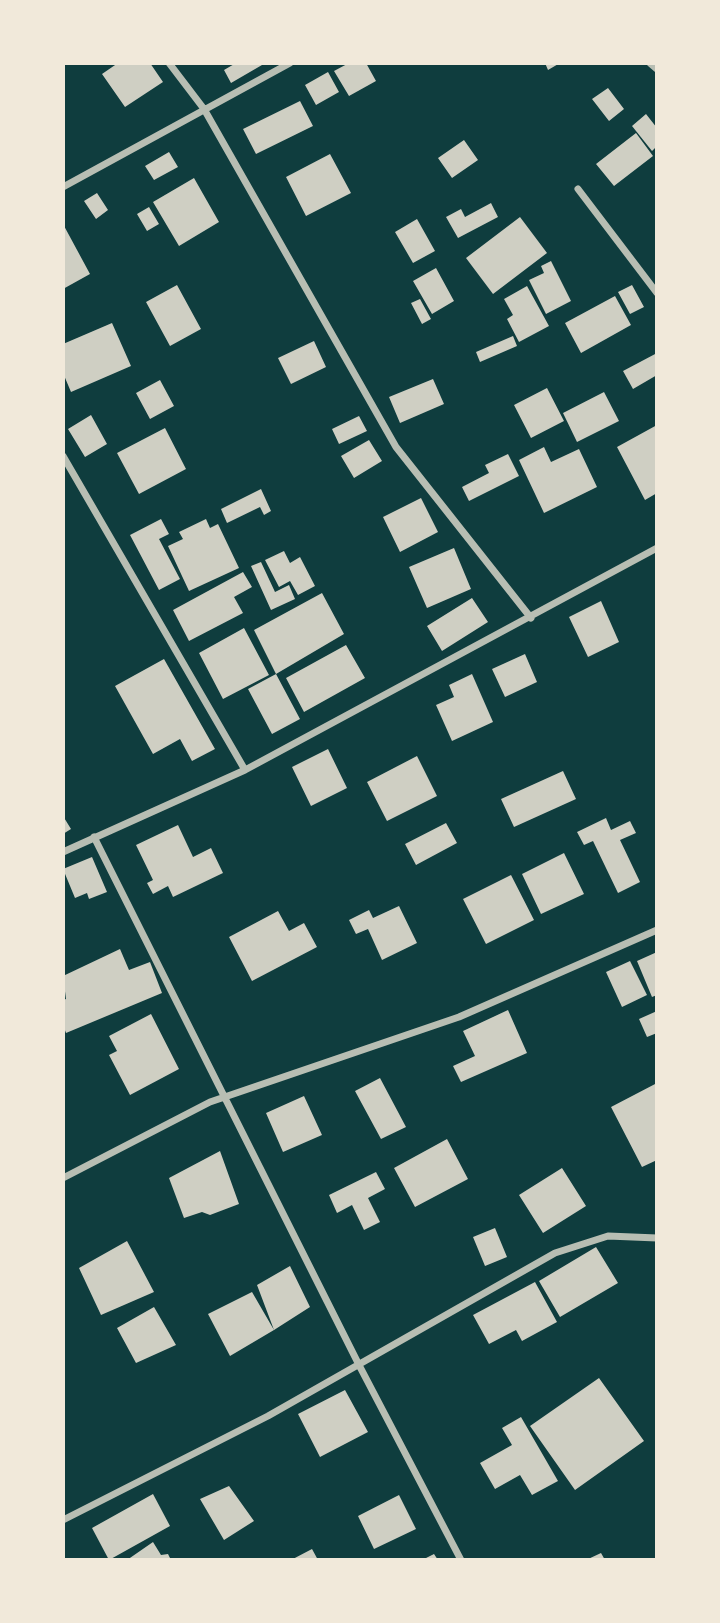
<!DOCTYPE html>
<html>
<head>
<meta charset="utf-8">
<style>
  body { margin:0 }
  #map { position:relative; width:720px; height:1623px; overflow:hidden; background:#0f3d3e; font-family:"Roboto Condensed",sans-serif }
  canvas { display:block }
  .frame { position:absolute; inset:0; border:65px solid #f1e9da; pointer-events:none }
</style>
</head>
<body>
<div id="map">
<canvas width="720" height="1623"></canvas>
<div class="frame"></div>
</div>
<script>
const g = document.querySelector('canvas').getContext('2d');
g.lineJoin = 'round';
function fillPath(path, color) {
  g.fillStyle = color;
  g.fill(path, 'evenodd');
}
function stroke(path, color, width, dash) {
  g.strokeStyle = color;
  g.lineWidth = width;
  g.lineCap = dash ? 'butt' : 'round';
  g.setLineDash(dash || []);
  g.stroke(path);
}
fillPath(new Path2D(`
  M118,63H150L163,82L125,107L102,74Z
  M236,63H261L262,65L231,83L224,70Z
  M349,63H366L376,81L349,96L334,71Z
  M545,63H560L548,70Z
  M328,72L339,92L316,105L305,85Z
  M608,88L624,109L609,121L592,99Z
  M300,101L313,126L256,154L243,129Z
  M646,114L657,128V146L652,151L632,126Z
  M636,133L653,156L614,186L596,164Z
  M464,140L478,160L452,178L438,158Z
  M169,152L178,167L154,180L145,166Z
  M330,154L351,193L306,216L286,177Z
  M194,178L219,222L179,246L153,202Z
  M97,193L108,210L96,219L84,201Z
  M491,203L498,217L458,238L446,217L461,209L465,217Z
  M149,207L159,224L147,231L137,214Z
  M520,217L547,253L493,294L466,258Z
  M417,219L435,251L413,263L395,232Z
  M63,224L90,274L63,289Z
  M551,261L571,301L546,314L529,280L544,273L541,266Z
  M436,268L454,301L432,314L413,281Z
  M177,285L201,329L170,346L146,302Z
  M632,285L644,307L630,314L618,292Z
  M527,286L549,326L519,342L507,319L513,315L504,299Z
  M615,296L631,325L581,353L565,323Z
  M420,299L431,319L422,324L411,303Z
  M112,323L131,366L71,392L63,373V344Z
  M513,336L517,346L480,362L476,352Z
  M314,341L326,367L291,384L278,358Z
  M657,353V375L633,389L623,371Z
  M433,379L444,404L400,423L389,397Z
  M160,380L174,406L150,419L136,393Z
  M547,388L564,421L531,438L514,405Z
  M604,392L619,421L577,442L563,413Z
  M91,415L107,444L85,457L68,429Z
  M359,416L367,431L339,444L332,429Z
  M657,425V493L645,500L617,447Z
  M165,428L186,469L139,494L117,453Z
  M369,440L382,461L354,478L341,456Z
  M544,447L551,462L579,449L597,487L544,513L519,460Z
  M508,454L519,476L469,501L462,487L489,473L485,465Z
  M261,489L271,511L264,515L260,507L227,523L221,509Z
  M421,498L438,532L400,552L383,517Z
  M161,519L169,534L159,539L180,579L159,590L130,535Z
  M206,519L210,528L218,524L239,568L189,591L168,546L183,539L179,532Z
  M454,548L471,589L427,608L409,567Z
  M284,551L290,563L300,557L315,586L298,595L290,581L279,587L265,560Z
  M261,562L275,592L289,585L295,599L271,610L251,566Z
  M243,572L252,587L234,597L243,613L189,641L173,610Z
  M322,593L344,634L276,674L254,630Z
  M472,598L488,622L442,651L427,626Z
  M601,601L619,642L588,657L569,617Z
  M244,628L269,675L223,699L199,653Z
  M346,645L365,678L304,712L286,678Z
  M525,654L537,682L505,697L492,669Z
  M164,659L215,749L192,761L180,739L153,754L115,686Z
  M276,674L300,719L272,734L248,689Z
  M472,674L493,722L452,741L436,705L454,697L449,685Z
  M328,749L347,788L311,806L292,767Z
  M417,756L437,796L387,821L367,782Z
  M563,771L576,799L514,827L501,799Z
  M63,816L71,829L63,834Z
  M606,818L611,830L630,821L636,833L620,840L640,882L618,893L593,841L584,845L577,832Z
  M446,823L457,843L416,865L405,844Z
  M178,825L193,857L211,848L223,873L173,897L168,886L153,894L147,883L153,880L136,845Z
  M564,853L584,894L541,914L522,874Z
  M92,857L107,892L89,899L87,893L75,898L63,869Z
  M511,875L534,920L486,944L463,899Z
  M399,906L417,943L382,960L368,929L356,934L349,920L369,910L373,918Z
  M278,911L289,931L304,923L317,947L252,981L229,937Z
  M120,949L129,970L150,962L162,993L66,1033L63,1025V1000L66,999L63,976Z
  M657,952V995L652,997L637,961Z
  M630,961L647,995L622,1007L606,972Z
  M508,1010L527,1053L461,1082L453,1066L475,1056L463,1031Z
  M657,1011V1033L647,1037L639,1019Z
  M151,1014L179,1069L130,1095L109,1055L117,1051L109,1036Z
  M380,1078L406,1127L381,1139L355,1091Z
  M657,1083V1160L642,1167L611,1107Z
  M304,1096L322,1135L283,1152L266,1113Z
  M447,1139L468,1179L415,1207L394,1168Z
  M220,1151L239,1204L210,1215L202,1212L184,1218L169,1178Z
  M562,1168L586,1206L543,1233L519,1195Z
  M376,1172L385,1189L368,1198L380,1222L364,1230L352,1205L337,1213L329,1195Z
  M495,1228L507,1257L485,1266L473,1237Z
  M127,1241L154,1292L101,1315L79,1268Z
  M596,1247L618,1283L560,1317L539,1281Z
  M290,1266L310,1307L274,1330L257,1285Z
  M535,1282L557,1322L522,1341L516,1330L489,1344L473,1315Z
  M252,1292L274,1330L230,1356L208,1314Z
  M154,1307L176,1345L136,1363L117,1328Z
  M599,1378L644,1441L575,1490L530,1426Z
  M345,1390L368,1432L320,1457L298,1414Z
  M521,1417L558,1481L532,1495L520,1475L495,1489L480,1463L512,1445L502,1428Z
  M229,1486L254,1521L224,1540L200,1499Z
  M153,1494L170,1526L109,1560L92,1528Z
  M399,1495L416,1529L374,1549L358,1516Z
  M153,1542L161,1555L168,1554L171,1560H127Z
  M312,1549L318,1560H291Z
  M601,1553L605,1560H586Z
  M434,1554L438,1560H422Z`), '#cfcfc3');
stroke(new Path2D(`
  M169,63L204,109L396,447L531,618
  M650,63L657,69
  M63,187L290,63
  M578,189L657,293
  M63,456L245,770
  M94,837L359,1365L461,1560
  M63,852L245,770L657,548
  M63,1178L210,1102L459,1017L657,930
  M63,1520L268,1416L555,1253L608,1236L657,1238`), '#b8beb3', 7);
</script>
</body>
</html>
